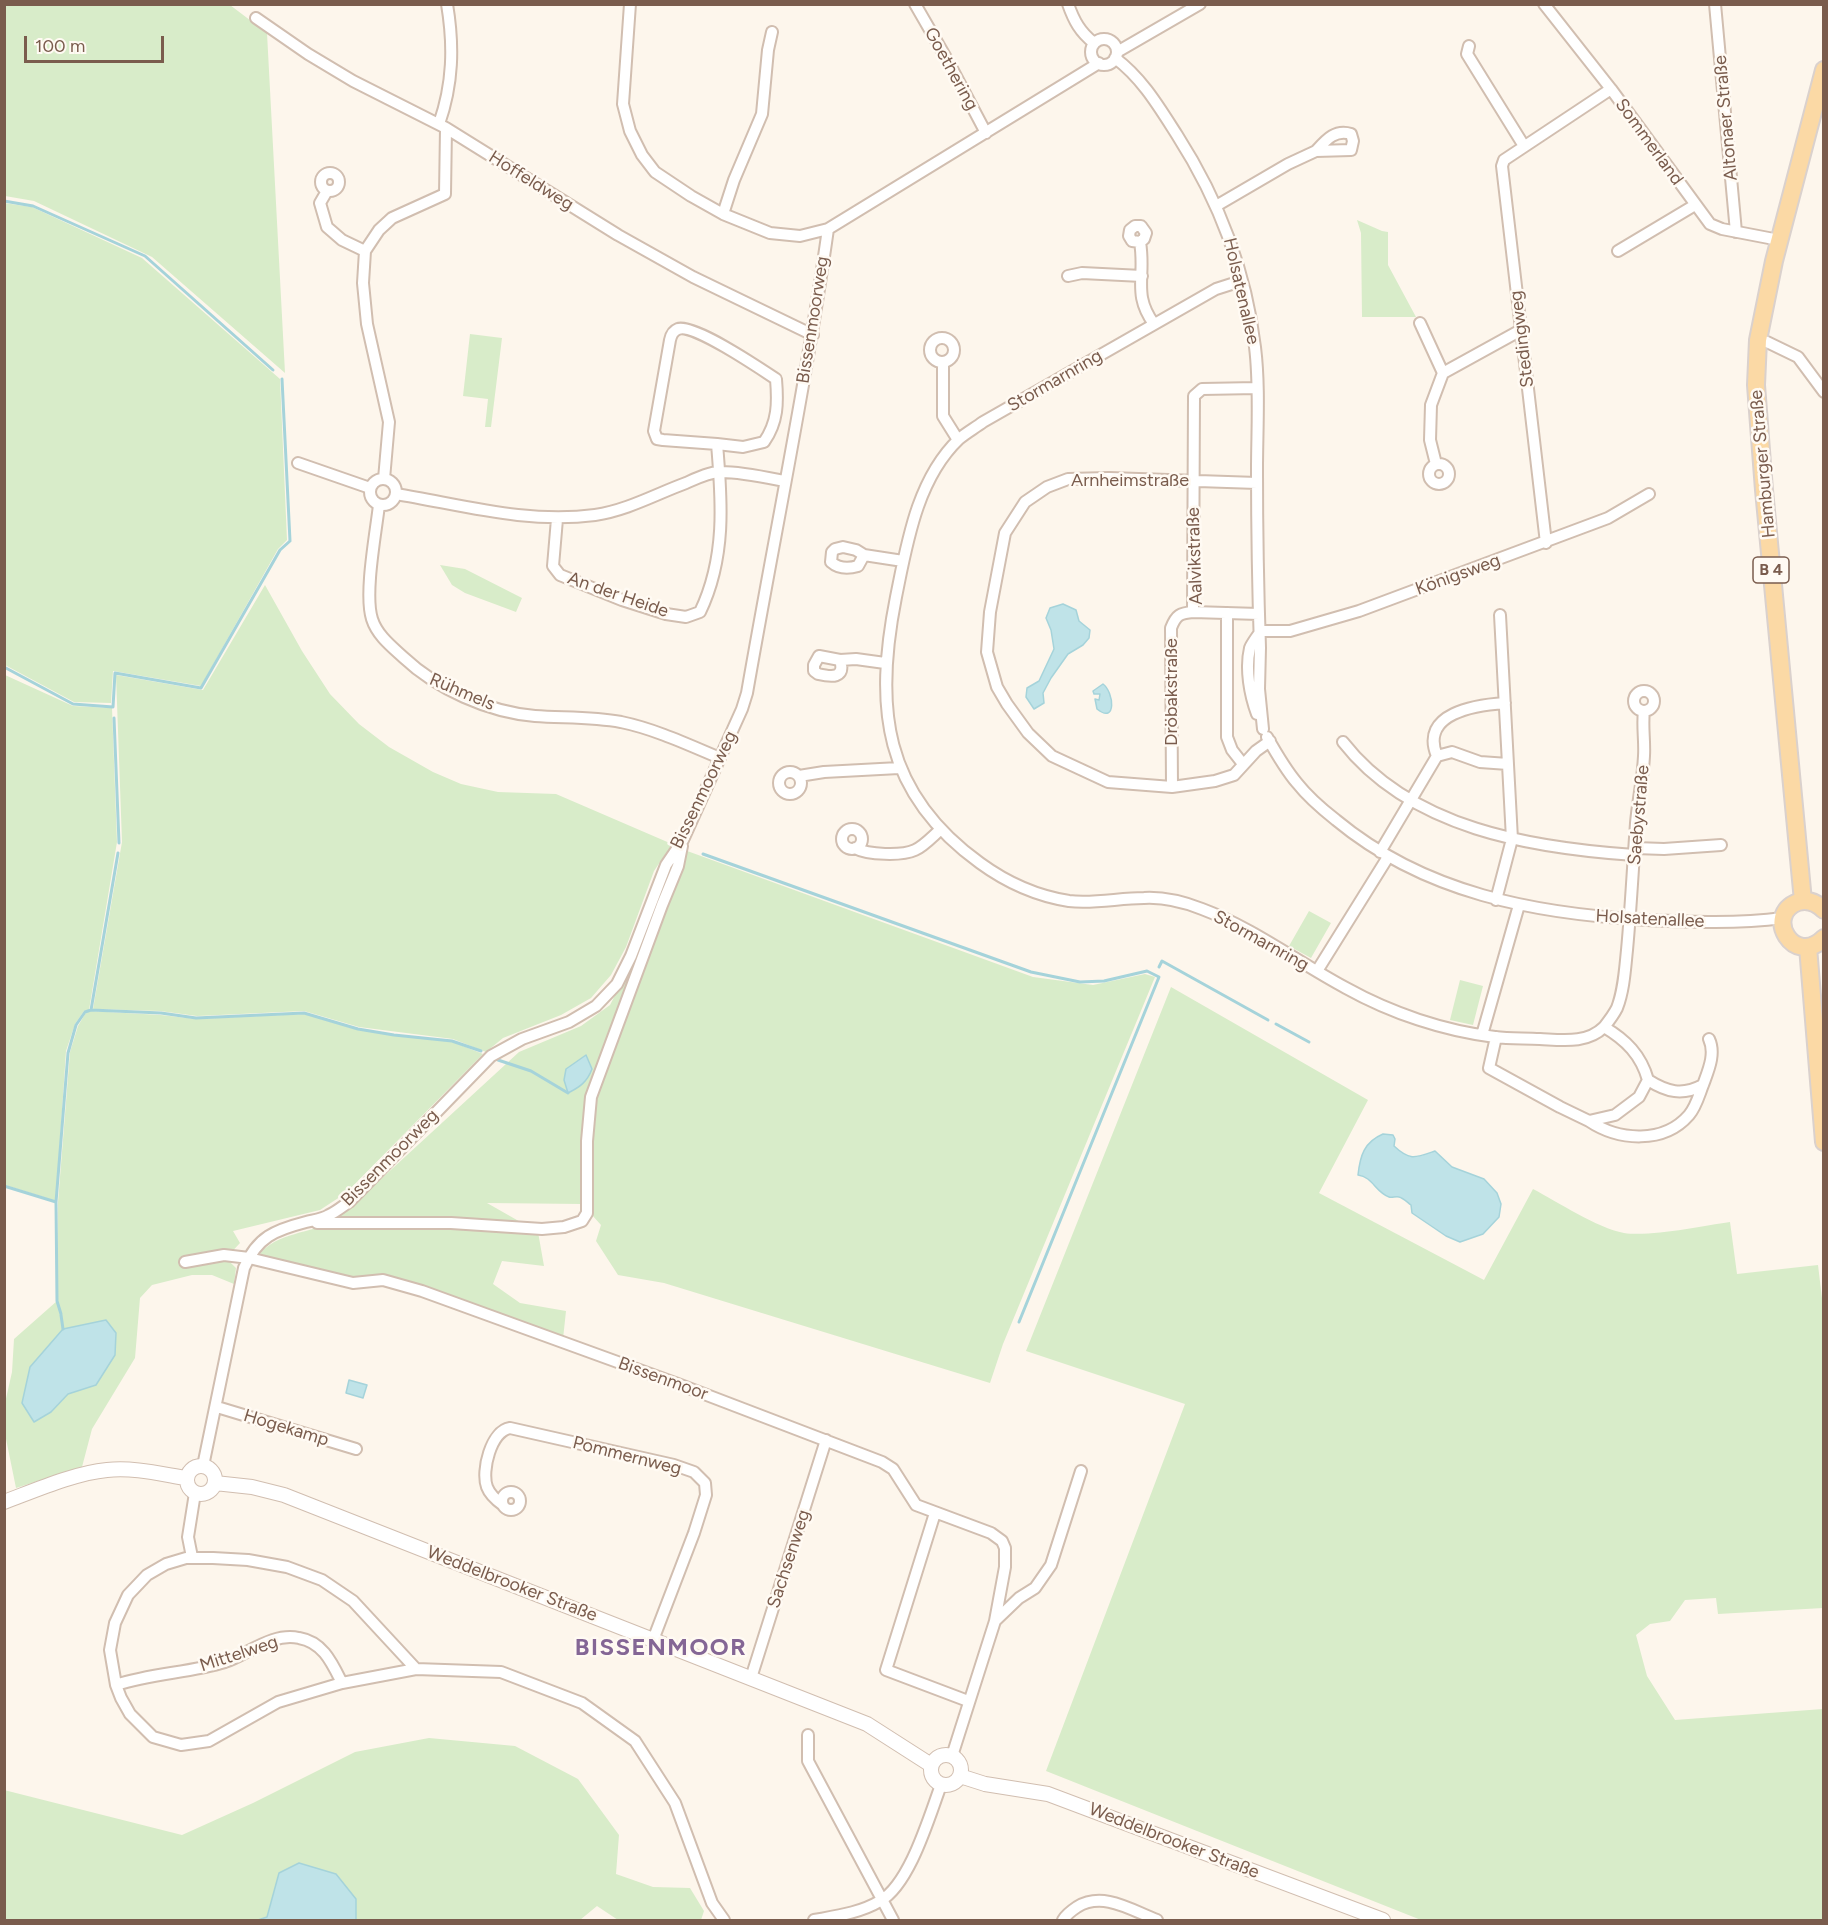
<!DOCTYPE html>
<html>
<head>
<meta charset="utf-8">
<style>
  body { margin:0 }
  #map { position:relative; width:1828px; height:1925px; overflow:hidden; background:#fdf6ec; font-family:Figtree,sans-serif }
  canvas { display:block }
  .frame { position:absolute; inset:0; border:6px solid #7a5c4d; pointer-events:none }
  .scale { position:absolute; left:24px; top:36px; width:140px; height:27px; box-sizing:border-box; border:3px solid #7a5c4d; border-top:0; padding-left:8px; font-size:18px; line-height:21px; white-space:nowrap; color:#7a5c4d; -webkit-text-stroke:4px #fffaf3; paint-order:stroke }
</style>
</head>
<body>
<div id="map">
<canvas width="1828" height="1925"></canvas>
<div class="frame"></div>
<div class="scale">100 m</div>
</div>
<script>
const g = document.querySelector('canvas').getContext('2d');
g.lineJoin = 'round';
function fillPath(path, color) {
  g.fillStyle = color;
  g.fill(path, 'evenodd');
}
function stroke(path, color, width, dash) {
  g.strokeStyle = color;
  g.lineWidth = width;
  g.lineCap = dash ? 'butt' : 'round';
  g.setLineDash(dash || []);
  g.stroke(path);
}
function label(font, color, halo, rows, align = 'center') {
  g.font = font + ' Figtree,sans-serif';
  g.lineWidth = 5;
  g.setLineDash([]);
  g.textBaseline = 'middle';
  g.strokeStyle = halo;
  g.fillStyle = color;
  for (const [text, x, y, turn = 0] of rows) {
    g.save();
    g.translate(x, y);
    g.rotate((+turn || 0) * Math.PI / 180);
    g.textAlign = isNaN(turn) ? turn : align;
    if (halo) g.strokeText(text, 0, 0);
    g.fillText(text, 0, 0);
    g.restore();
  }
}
fillPath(new Path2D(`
  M4,5H230L267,33L285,373L152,257L34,201L5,196Z
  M4,203L32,207L142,258L280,379L287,540L278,549L201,686L113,671L111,703L74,702L5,665Z
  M1357,220L1382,231L1388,232V265L1416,317H1362L1361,233Z
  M470,334L502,338L491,427H485L488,399L463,396Z
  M440,565L465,569L522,598L516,612L465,593L452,585Z
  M265,585L302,651L330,694L359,724L389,747L433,772L461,784L498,792L556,794L672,844L654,871L626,947L611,975L591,998L561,1015L503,1038L486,1052L453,1039L359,1027L304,1011L197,1016L160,1011L93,1009L122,842L116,675L203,690Z
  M5,675L73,706L112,708L117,842L89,1010L84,1011L75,1024L66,1051L56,1201L5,1185Z
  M679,848L1033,977L1093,985L1145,974L1155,977L1003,1344L990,1383L664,1283L618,1275L596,1241L601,1225L582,1204L487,1203L538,1232L544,1266L502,1261L493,1284L520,1303L566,1311L563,1339L421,1288L354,1281L262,1258L259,1255C276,1232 311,1234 335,1220C342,1215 349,1208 356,1202L519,1052L581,1026L610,1005L643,941L667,869Z
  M1309,911L1331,923L1311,958L1289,946Z
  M1460,980L1483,986L1473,1025L1450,1020Z
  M1171,987L1368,1100L1319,1193L1484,1280L1533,1189C1558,1202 1597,1228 1624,1233C1650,1237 1702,1226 1730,1222L1737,1274L1818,1265L1824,1315L1823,1608L1718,1614L1716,1598L1685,1600L1670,1621L1650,1624L1636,1635L1647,1676L1675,1720L1823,1709V1920H1421L1046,1771L1185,1404L1026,1351Z
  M89,1011L161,1015L196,1019L304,1014L358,1030L453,1042L483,1054L346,1193L320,1210L233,1231L240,1243L226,1258L236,1268L234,1284L212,1275H192L152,1285L140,1298L135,1358L92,1429L82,1467L16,1488L4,1429L5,1403L12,1372L14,1339L57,1301L58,1202L70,1052L78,1026L85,1014ZM30,1367L96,1385L68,1394L51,1412Z
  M429,1738L515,1746L578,1779L619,1835L616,1874L653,1887L690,1888L704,1911L701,1920H618L597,1906L580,1920H5L4,1790L182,1835L253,1803L355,1752Z`), '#d8ecc9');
const water = new Path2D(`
  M1063,604L1076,610L1079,621L1090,630L1089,638L1083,645L1068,654L1051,678L1043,693L1044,703L1034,709L1026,697L1027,688L1039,681L1054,649L1051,630L1046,618L1050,608Z
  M1103,684C1114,692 1117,725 1097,709L1095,699L1099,700L1100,694H1094L1093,691Z
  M586,1055L592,1069C587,1082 580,1087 568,1093L564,1080L566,1069Z
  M1383,1134L1393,1135L1395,1139L1394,1146C1410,1161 1415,1158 1435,1151L1452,1167L1484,1179L1497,1193L1501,1204L1499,1217L1483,1234L1460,1242L1446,1236L1412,1213L1411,1205C1407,1202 1403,1198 1399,1197C1396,1196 1392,1198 1389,1197C1375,1192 1373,1177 1358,1175C1360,1156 1364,1142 1383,1134Z
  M106,1320L116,1333L115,1355L96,1385L68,1394L51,1412L34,1422L22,1403L30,1367L63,1329Z
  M349,1380L367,1385L363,1398L346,1393Z
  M299,1863L336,1874L356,1899V1920H258L267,1917L279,1873Z`);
fillPath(water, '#bfe3e8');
stroke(water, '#a5d3da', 1.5);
stroke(new Path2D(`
  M4,201L33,206L145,256L273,370
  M4,667L73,704L113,707L115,673L201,688L280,550L290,541L282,379
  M114,718L119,843
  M118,853L91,1010L161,1013L196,1018L304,1013L358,1029L394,1035L452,1041L481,1051
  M703,854L1031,972L1080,982L1104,981L1147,971L1159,977L1019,1322
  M1159,967L1162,961L1268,1020
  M1276,1024L1309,1042
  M498,1060L531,1071L568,1093
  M4,1186L56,1202L57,1301L61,1314
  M56,1202L68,1053L76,1025L85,1012L91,1010
  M61,1315L63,1329`), '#a5d3da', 3);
const minor = new Path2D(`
  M630,4L623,104L630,131L642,155L655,172L691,196L723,214L770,233L800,236L828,229
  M915,4L949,63L986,133
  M1068,4C1074,21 1080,32 1094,43
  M1544,4L1611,89L1710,224L1722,229L1779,240
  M1715,4L1736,232
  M256,18L308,54L353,81L446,128L618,235L693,277L813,335
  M1091 52a13 13 0 1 1 26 0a13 13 0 1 1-26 0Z
  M1469,46L1467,54L1524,146
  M1117,52L1200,4
  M1115,58C1142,78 1159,107 1177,135C1218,199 1246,272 1255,347C1260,387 1257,430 1257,470C1257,529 1258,588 1260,648L1259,689L1263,729
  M439,124C453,84 454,46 447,4
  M321 182a9 9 0 1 1 18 0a9 9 0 1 1-18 0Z
  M327,191L320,203L327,227L342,240L365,251
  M1216,206L1288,164L1316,151L1351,150L1353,141L1351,134C1335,129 1326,140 1316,151
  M723,214L734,180L762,114L768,50L772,32
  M1140,242L1132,241L1129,236L1130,230L1135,226H1141L1146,233L1144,239L1140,242C1146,277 1132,294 1154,324
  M1618,251L1695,205
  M1068,276L1082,273L1142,276
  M1241,281L1216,289L983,422C975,428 966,433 959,439C917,479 907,543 896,597C874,707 883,793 980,863C1006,882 1037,896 1069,901C1094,904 1119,898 1144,898C1162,897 1184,902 1202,909C1253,928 1299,963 1346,988C1391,1013 1444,1031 1495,1037C1510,1039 1525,1038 1540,1039C1562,1040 1587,1044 1604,1027C1608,1022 1614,1014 1617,1008C1624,990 1625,969 1627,950C1631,907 1633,865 1636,823C1638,800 1643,778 1644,756C1645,741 1642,726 1644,711
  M1420,323L1443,373L1521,330
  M930 350a12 12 0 1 1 24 0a12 12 0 1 1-24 0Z
  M1758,340L1767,342L1798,357L1824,392
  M943,362V416L958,440
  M1257,388L1202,389L1194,396L1193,612L1259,614
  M298,463L370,488
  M1429 474a10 10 0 1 1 20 0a10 10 0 1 1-20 0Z
  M1436,464L1430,440L1431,405L1443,373
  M370 492a13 13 0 1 1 26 0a13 13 0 1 1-26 0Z
  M384,479L389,422L367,324L363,283L365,251L379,230L392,218L445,194L446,128
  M1257,483L1109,478L1068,479L1047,487L1025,502L1005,533L990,612L987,652L997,687L1007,704L1028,733L1052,756L1108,782L1172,787L1215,781L1234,775L1256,751L1270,741
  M396,494C463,505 527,524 595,515C628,510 656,494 686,483C697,478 709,472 721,472C742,472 764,477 784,481
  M379,505C376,532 364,594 372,619C377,635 391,646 403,657C437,689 488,712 535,716C563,718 593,717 621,722C655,729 689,745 720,758
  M557,519L553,566L560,575L622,600L666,614L686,617L700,612C726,558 722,502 717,444L663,440L657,439L654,431L670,340C671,335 673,331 678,329C693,323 761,369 776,379C778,403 778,422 764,442L743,447L717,444
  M1546,543L1502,166L1504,160L1611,89
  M843,547L856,550L864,555L858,566C848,569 839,569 831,562L832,552L835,549Z
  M864,555L903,561
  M1227,613V737L1232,750L1243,764
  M1260,631H1290L1359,611L1608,518L1649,494
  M819,656L840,660C846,679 831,677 818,674L814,671V665Z
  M840,660L856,659L885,663
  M1634 701a10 10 0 1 1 20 0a10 10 0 1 1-20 0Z
  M1505,703C1476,705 1419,713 1437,756L1452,752L1480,762L1508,764
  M1257,714C1250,695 1245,669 1250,648C1252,643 1257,637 1260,632
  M1267,737C1276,753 1285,769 1297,783C1308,797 1322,809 1336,820C1424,893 1535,914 1647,920C1691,922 1738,924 1783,918
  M1343,742C1411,829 1532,848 1634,855
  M779 783a11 11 0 1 1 22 0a11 11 0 1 1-22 0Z
  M799,776L824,772L899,768
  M1172,787L1171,628C1176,615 1180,613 1193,612
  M842 839a10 10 0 1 1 20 0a10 10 0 1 1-20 0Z
  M855,848C868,855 902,856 915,850C924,846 933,836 941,829
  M1635,848L1664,849L1721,845
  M1380,852L1437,756
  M1496,900L1512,839L1500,615
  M1317,971L1388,857
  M1482,1035L1519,905
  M1496,1037L1489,1068L1560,1107L1589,1121L1615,1115L1639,1097L1648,1080C1641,1055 1626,1040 1604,1027
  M1703,1085C1708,1071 1716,1054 1709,1039
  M1589,1121C1619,1141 1664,1144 1689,1115C1696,1107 1699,1095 1703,1085C1682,1096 1667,1092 1648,1080
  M317,1223H451L542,1229L564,1227L582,1221L587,1213V1141L591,1097L662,905L678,866L682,846
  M185,1262L224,1255L249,1258L353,1283L383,1280L422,1291L678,1384L882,1462L893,1469L916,1505L991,1533L1002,1541L1005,1548V1567L995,1621L952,1756
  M217,1407L356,1449
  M203,1466L244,1268C257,1237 275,1230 306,1222C314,1220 323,1219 329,1215C336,1212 343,1206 349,1202L491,1056L522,1039L569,1022L596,1006L617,984L631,956L666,865L683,840L742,709L747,693C774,538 806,384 828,229L1099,63
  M502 1501a9 9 0 1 1 18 0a9 9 0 1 1-18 0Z
  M503,1505C496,1500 490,1495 487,1487C481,1471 491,1431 510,1428L674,1465L694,1472L705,1483L706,1495L694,1533L653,1640
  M935,1513L886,1670L968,1701
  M192,1557L188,1537L195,1493
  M995,1621L1019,1598L1035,1588L1051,1565L1081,1471
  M416,1669L353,1601L322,1580L287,1567L248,1560L213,1558H186L166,1564L147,1575L128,1595L115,1623L110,1650L116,1685L121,1698L130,1714L153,1737L181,1745L209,1741L278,1702L342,1683L416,1669L501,1672L582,1703L635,1741L675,1803L712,1903L724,1920
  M751,1678L826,1440
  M116,1685C152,1673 189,1673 225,1662C248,1654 273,1632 299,1638C323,1642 332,1663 342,1683
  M808,1735V1761L893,1920
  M814,1920C836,1916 860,1913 880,1901C910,1884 929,1817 941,1785
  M1063,1920C1066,1915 1071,1911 1077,1907C1103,1891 1131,1910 1157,1920`);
const tertiary = new Path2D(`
  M187 1480a14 14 0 1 1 28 0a14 14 0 1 1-28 0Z
  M215,1483L252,1487L284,1495L867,1724L931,1765
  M4,1502C36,1490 75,1473 107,1470C133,1467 161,1474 186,1478
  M931 1770a15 15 0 1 1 30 0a15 15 0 1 1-30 0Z
  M960,1776L985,1784L1048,1794L1383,1920`);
const primary = new Path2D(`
  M1803,901L1764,490L1756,385L1758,340L1774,261L1824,70
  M1824,910C1817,903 1808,899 1798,902C1763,915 1794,968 1824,938
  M1808,947L1824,1142`);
stroke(minor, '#d1beb0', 14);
stroke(tertiary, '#d1beb0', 16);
stroke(primary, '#dad1cd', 20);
stroke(minor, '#fff', 10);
stroke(tertiary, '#fff', 14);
stroke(primary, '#fbd9a5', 16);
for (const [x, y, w] of [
  [1771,570,36]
]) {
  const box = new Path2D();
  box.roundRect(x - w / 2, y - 13, w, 26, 4.5);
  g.fillStyle = '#fffaf3';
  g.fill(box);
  stroke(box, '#7a5c4d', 1.5);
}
label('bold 16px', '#7a5c4d', null, [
  ["B 4",1771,570]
]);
label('18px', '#7a5c4d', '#fffaf3', [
  ["Goethering",951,69,61],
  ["Altonaer Straße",1726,118,-95],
  ["Sommerland",1649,142,54],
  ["Hoffeldweg",531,181,32],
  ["Holsatenallee",1241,291,77],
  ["Bissenmoorweg",813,320,-81],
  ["Stedingweg",1522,339,-97],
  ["Stormarnring",1055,381,-30],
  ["Hamburger Straße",1763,464,-95],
  ["Arnheimstraße",1130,481],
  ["Aalvikstraße",1195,556,-92],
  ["Königsweg",1458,575,-20],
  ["An der Heide",618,595,19],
  ["Rühmels",462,692,23],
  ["Dröbakstraße",1172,692,-90],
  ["Bissenmoorweg",704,790,-64],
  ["Saebystraße",1639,815,-85],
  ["Holsatenallee",1650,919,3],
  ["Stormarnring",1261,941,29],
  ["Bissenmoorweg",390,1158,-45],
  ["Bissenmoor",663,1379,20],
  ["Hogekamp",286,1428,17],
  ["Pommernweg",627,1456,14],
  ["Sachsenweg",789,1559,-72],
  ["Weddelbrooker Straße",512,1584,21],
  ["Mittelweg",239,1654,-18],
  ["Weddelbrooker Straße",1174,1841,21]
]);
g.letterSpacing = '1.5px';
label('bold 24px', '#846695', '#fffaf3', [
  ["BISSENMOOR",661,1648]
]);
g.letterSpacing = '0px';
</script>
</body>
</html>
